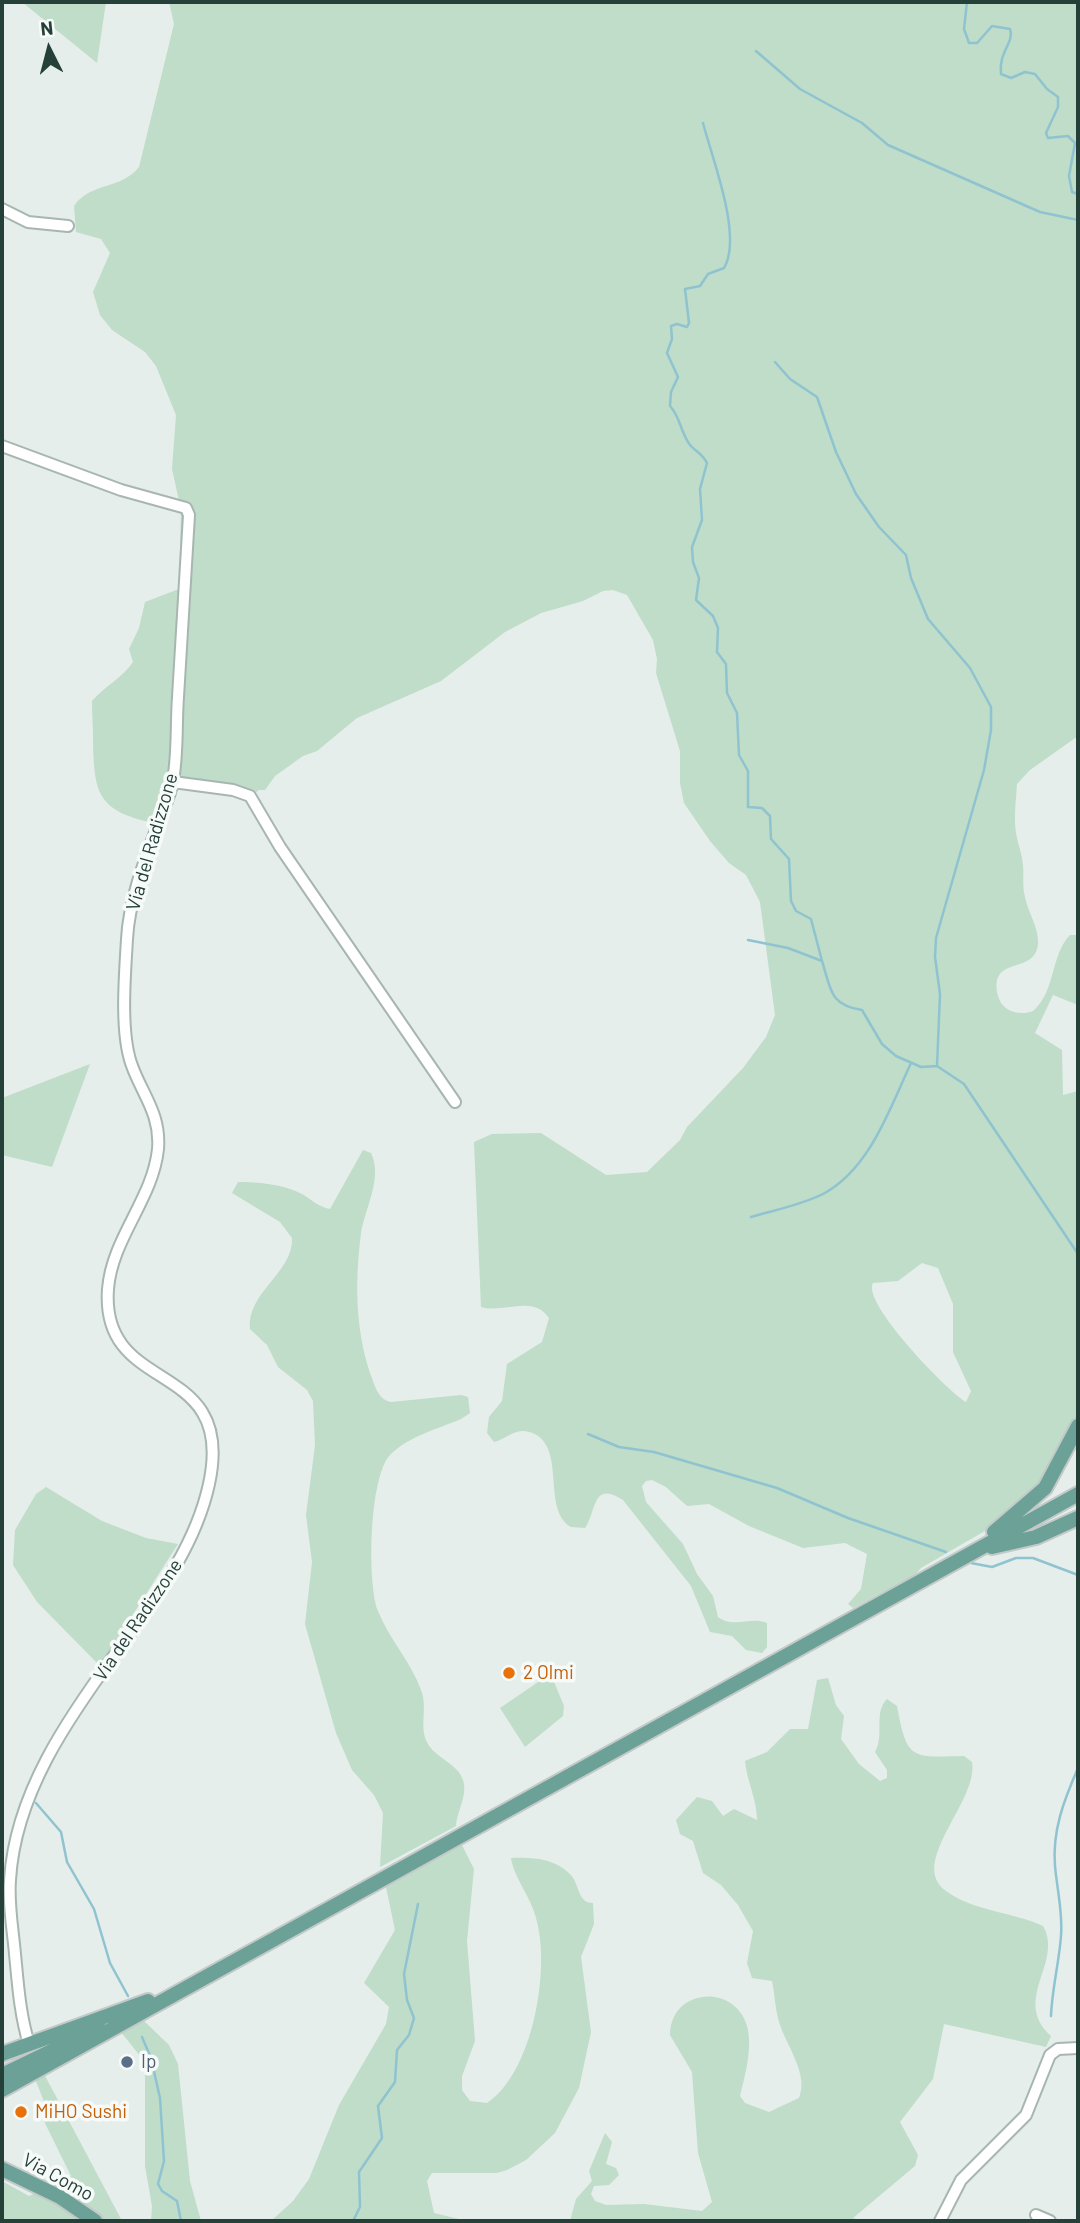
<!DOCTYPE html>
<html>
<head>
<meta charset="utf-8">
<style>
  body { margin:0 }
  #map { position:relative; width:1080px; height:2223px; overflow:hidden; background:#e5eeea; font-family:Barlow,sans-serif }
  canvas { display:block }
  .frame { position:absolute; inset:0; border:4px solid #253f39; pointer-events:none }
  .north { position:absolute; left:14px; top:14px; width:70px; height:70px; -webkit-text-stroke:5px #f6faf8; paint-order:stroke; rotate:354deg; font-size:19px; font-weight:700; line-height:28px; text-align:center; color:#253f39 }
  .north::after { content:''; display:block; margin:auto; width:24px; height:32px; background:#253f39; clip-path:polygon(50% 0,100% 100%,50% 72%,0 100%) }
</style>
</head>
<body>
<div id="map">
<canvas width="1080" height="2223"></canvas>
<div class="frame"></div>
<div class="north">N</div>
</div>
<script>
const g = document.querySelector('canvas').getContext('2d');
g.lineJoin = 'round';
function fillPath(path, color) {
  g.fillStyle = color;
  g.fill(path, 'evenodd');
}
function stroke(path, color, width, dash) {
  g.strokeStyle = color;
  g.lineWidth = width;
  g.lineCap = dash ? 'butt' : 'round';
  g.setLineDash(dash || []);
  g.stroke(path);
}
function label(font, color, halo, rows, align = 'center') {
  g.font = font + ' Barlow,sans-serif';
  g.lineWidth = 7;
  g.setLineDash([]);
  g.textBaseline = 'middle';
  g.strokeStyle = halo;
  g.fillStyle = color;
  for (const [text, x, y, turn = 0] of rows) {
    g.save();
    g.translate(x, y);
    g.rotate((+turn || 0) * Math.PI / 180);
    g.textAlign = isNaN(turn) ? turn : align;
    if (halo) g.strokeText(text, 0, 0);
    g.fillText(text, 0, 0);
    g.restore();
  }
}
fillPath(new Path2D(`
  M22,2H106L97,63Z
  M169,2H1078V736L1030,770L1017,784C1016,801 1013,821 1017,838C1019,847 1022,855 1023,865C1024,876 1022,886 1025,897C1028,913 1039,927 1038,944C1035,976 988,954 998,996C1002,1012 1020,1016 1033,1011C1056,991 1050,956 1070,935H1078V1005L1053,995L1035,1033L1062,1050L1063,1095L1078,1091V1421L1047,1480L990,1528L921,1568L915,1575L853,1608L848,1604L861,1589L867,1554L845,1543L803,1548L749,1526L709,1504L687,1506L666,1487L652,1480L646,1481L642,1486L646,1502L683,1544L697,1574L713,1596L718,1617C734,1629 750,1616 767,1623V1647L762,1653L746,1650L732,1636L710,1632L691,1586L623,1500C592,1480 597,1510 585,1528L571,1527C539,1509 571,1437 524,1431C513,1430 504,1440 494,1442L487,1433L489,1417L502,1401L507,1364L542,1342L549,1318C533,1294 503,1314 481,1307L474,1142L492,1134L541,1133L606,1175L647,1172L680,1140L687,1127L743,1068L766,1037L775,1015L760,902L746,875L729,863L710,841L684,803L680,783V751L656,673L657,659L653,640L627,595L613,590L603,591L583,601L541,613L505,632L441,681L357,718L317,751L303,756L275,776L265,790H259L251,796L171,778L154,823C97,811 94,793 93,739C93,726 92,713 92,701C105,686 122,678 133,662L129,649L139,628L145,602L179,589L181,510L172,469L176,415L156,366L145,352L112,330L100,315L93,292L110,253L101,239L76,232L74,206C90,182 121,190 139,167L174,24ZM922,1263L938,1268L953,1304V1352L971,1391L966,1402C947,1391 861,1302 873,1283L898,1281Z
  M90,1064L52,1167L2,1155V1098Z
  M363,1150L371,1153C383,1178 365,1208 361,1233C355,1280 355,1328 370,1373C375,1385 377,1399 391,1402L461,1395L468,1397L470,1413L461,1419C440,1428 407,1437 390,1455C369,1477 367,1583 378,1611C389,1639 411,1662 421,1690C428,1707 419,1727 427,1742C434,1758 458,1763 463,1780C468,1795 457,1811 456,1826L380,1867L383,1813L374,1795L352,1770L336,1733L305,1624L312,1562L306,1515L315,1445L313,1401L307,1390L278,1367L267,1345L250,1329C246,1293 294,1272 292,1238L280,1222L232,1193L238,1182C257,1182 282,1184 300,1193C310,1198 318,1207 330,1209Z
  M46,1487L102,1521L146,1538L178,1544L100,1666L37,1602L13,1565L15,1530L36,1494Z
  M547,1676L552,1677L564,1706L563,1716L525,1747L500,1708Z
  M828,1678L836,1705L844,1716L841,1739L859,1764L880,1781L887,1778V1770L875,1752C885,1735 873,1713 887,1699L897,1706C907,1761 911,1757 964,1756L972,1762C979,1801 907,1863 946,1891C973,1911 1013,1912 1043,1926C1064,1962 1011,2000 1051,2036L1046,2047L944,2024L933,2079L900,2122L918,2155L915,2166L853,2218L862,2221H570L576,2199L592,2181L589,2171L605,2133L612,2142L606,2164L616,2168L619,2175L609,2185L594,2186L591,2194L595,2201L606,2205L644,2204L702,2211L712,2202L698,2153L692,2072L670,2035C670,1989 734,1982 747,2026C753,2048 745,2075 740,2096L745,2103L769,2112L799,2098C809,2075 787,2046 780,2025C775,2011 775,1995 772,1981L752,1978L747,1963L753,1931L738,1905L721,1885L703,1873L693,1841L680,1834L676,1820L697,1797L712,1801L723,1816L734,1809L757,1820C757,1799 747,1782 745,1761L767,1752L790,1729H808L817,1680Z
  M462,1845L474,1869L467,1941L475,2041L462,2076V2090L470,2101L487,2103C533,2073 551,1968 536,1918C531,1897 514,1878 511,1858C531,1857 554,1858 570,1874C580,1884 577,1903 593,1903L594,1924L581,1957L591,2032L579,2088L555,2133L526,2160L507,2170L497,2173H432L427,2181L434,2213L467,2221H271L293,2201L309,2179L339,2105L386,2024L389,2007L364,1983L395,1930L386,1887Z
  M142,2019L169,2045L178,2064L190,2181L201,2221H151L152,2206L145,2166V2074L141,2057L120,2031Z
  M43,2072L122,2221H2V2181L29,2196L71,2176L42,2117L48,2112L34,2076Z`), '#bfddc9');
stroke(new Path2D(`
  M967,2L964,29L969,43H977L992,26L1010,29C1015,42 998,52 1001,74L1011,78L1025,72L1035,74L1047,89L1058,97V107L1046,133L1048,138L1068,136L1075,143L1069,176L1072,192L1078,194
  M756,51L800,89L862,123L888,145L1040,212L1078,220
  M703,123C712,158 743,236 724,268L708,274L700,286L685,289L689,323L687,327L677,324L671,326L672,339L667,353L678,377L671,392L670,406C680,417 680,429 688,442C693,451 701,451 707,463L700,489L702,520L692,547L693,562L699,578L696,600L713,616L718,628L717,652L726,664L727,693L737,713L739,755L748,771V807L762,808L770,816L771,839L789,859L791,901L796,911L811,919L822,961L788,948L748,940
  M775,362L790,379L817,397L836,452L856,494L879,527L906,555L911,578L928,619L970,668L991,707V730L984,770L936,938L935,957L940,994L937,1066
  M822,961C831,989 829,1005 862,1010L882,1044L896,1056L921,1067L937,1066L964,1084L1078,1254
  M751,1217C775,1210 801,1205 823,1194C870,1169 890,1108 911,1063
  M588,1434L619,1447L654,1452L777,1488L848,1518L946,1552
  M971,1563L992,1567L1016,1558H1033L1078,1575
  M36,1803L61,1832L67,1862L94,1909L110,1963L128,1996
  M1051,2016C1052,1989 1059,1963 1061,1936C1063,1913 1057,1889 1055,1866C1052,1831 1064,1800 1078,1768
  M142,2037L151,2058L160,2098L164,2161L158,2184L162,2191L177,2201L181,2221
  M353,2221L360,2207L359,2172L382,2138L378,2106L395,2082L397,2050L409,2035L414,2018L407,2000L404,1974L418,1904`), '#90c3d0', 2.5);
const minor = new Path2D(`
  M2,209L28,222L68,226
  M2,446L121,490L186,508L189,515C185,575 182,636 178,697C176,724 178,753 173,780C171,796 162,812 157,827C144,862 129,901 127,939C125,974 120,1030 131,1063C141,1093 161,1113 158,1149C153,1199 112,1238 108,1289C100,1398 237,1356 209,1484C195,1548 155,1599 118,1650C68,1718 15,1794 10,1880C8,1905 13,1930 15,1954C18,1985 20,2015 29,2044
  M173,782L233,790L250,796L280,847L455,1102
  M1036,2215L1050,2221
  M940,2221L961,2180L1026,2115L1050,2055L1058,2049L1078,2048`);
const major = new Path2D(`
  M994,1532L1045,1488L1078,1426
  M992,1547L1036,1537L1078,1518
  M2,2054L148,2001
  M2,2075L99,2028
  M2,2090L1078,1494
  M2,2169L60,2197L95,2221`);
stroke(minor, '#a8b6b1', 14);
stroke(major, '#c2c9c8', 18);
stroke(minor, '#fff', 10);
stroke(major, '#6ba196', 14);
for (const [x, y, r, color] of [
  [509,1673,7,"#e8710a"],
  [127,2062,7,"#5c6f8a"],
  [21,2112,7,"#e8710a"]
]) {
  const dot = new Path2D();
  dot.arc(x, y, r, 0, 2 * Math.PI);
  g.fillStyle = color;
  g.fill(dot);
  stroke(dot, '#f6faf8', 2.5);
}
label('19px', '#253f39', '#f6faf8', [
  ["Via del Radizzone",152,842,-74],
  ["Via del Radizzone",138,1620,-56],
  ["Via Como",58,2177,29]
]);
label('19px', '#c56008', '#f6faf8', [
  ["2 Olmi",523,1673],
  ["MiHO Sushi",35,2112]
], 'left');
label('19px', '#4e5e75', '#f6faf8', [
  ["Ip",141,2062]
], 'left');
</script>
</body>
</html>
